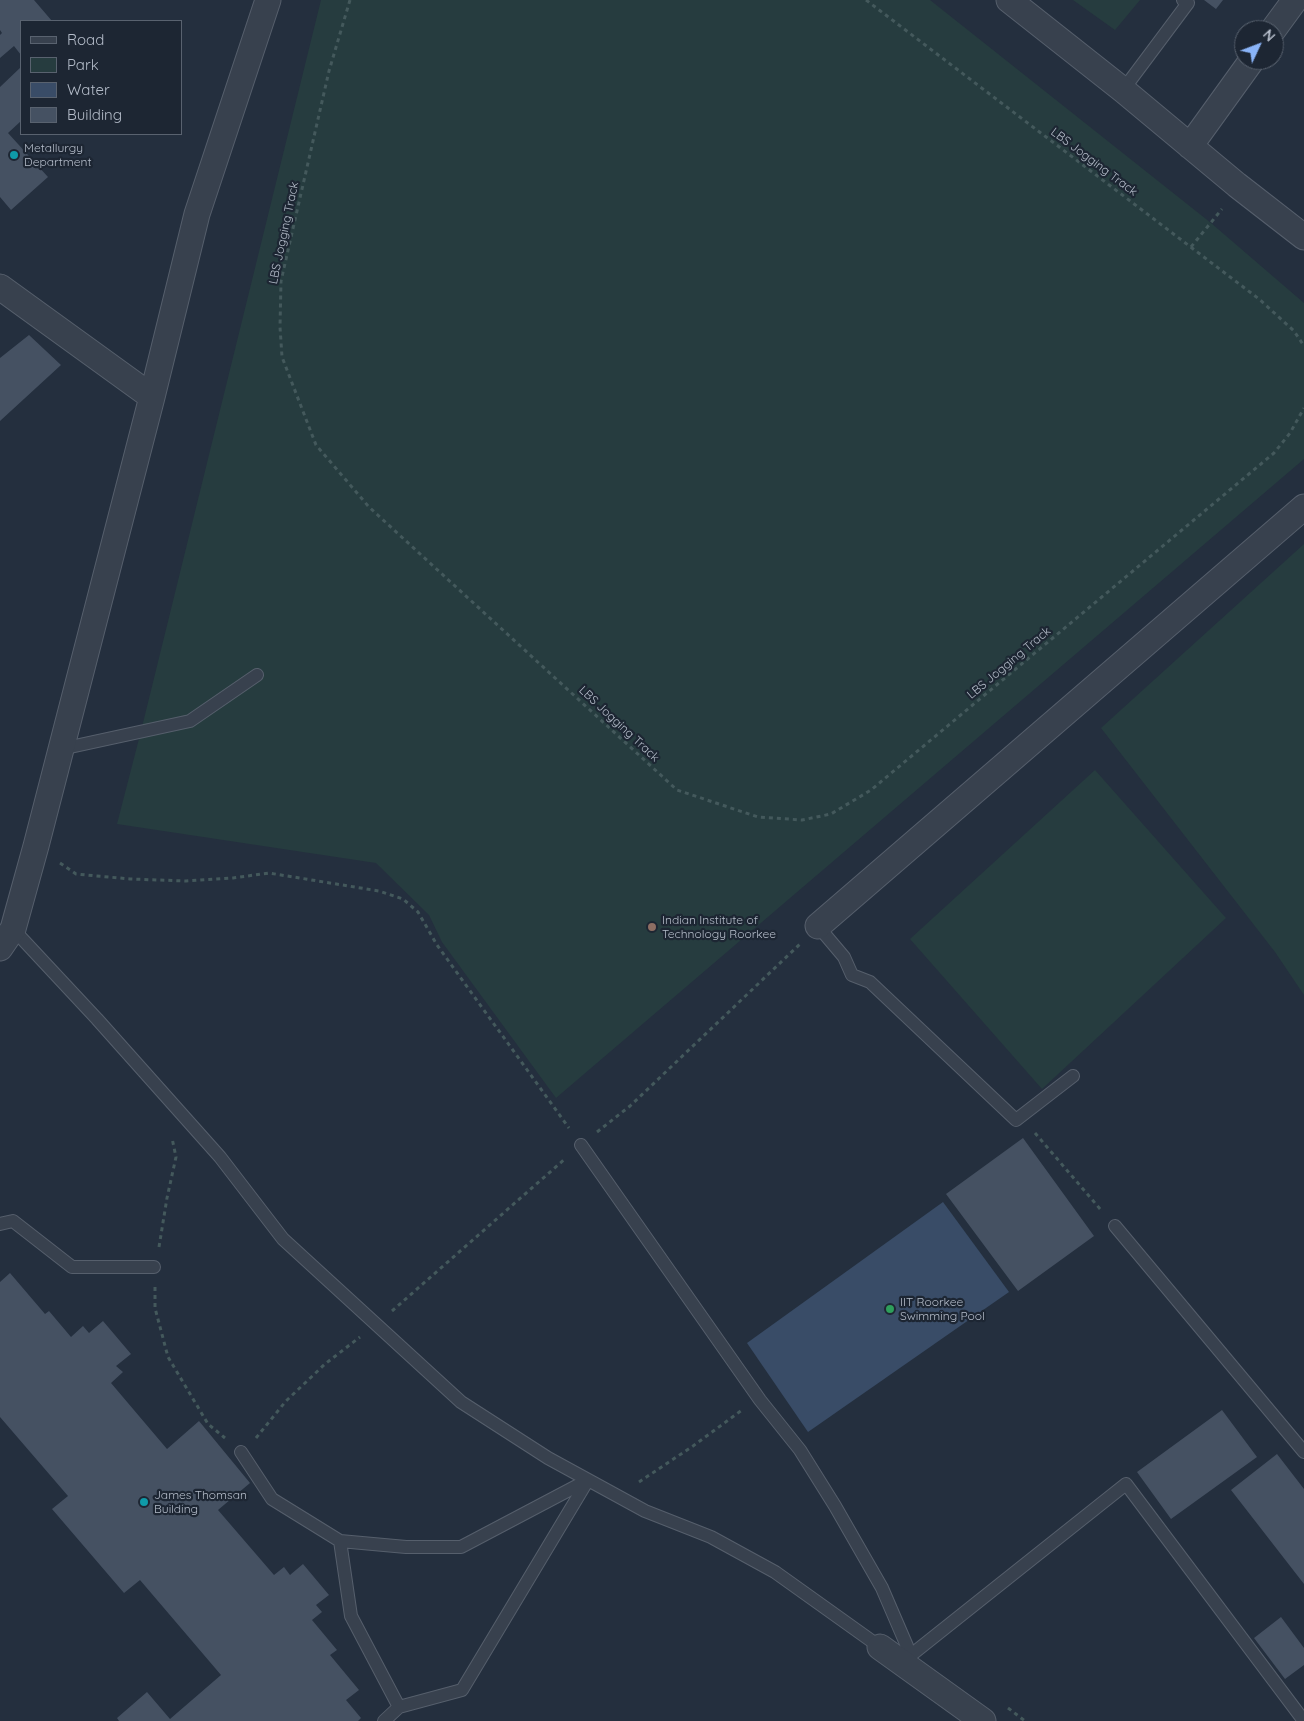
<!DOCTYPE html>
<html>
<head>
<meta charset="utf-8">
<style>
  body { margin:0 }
  #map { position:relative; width:1304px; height:1721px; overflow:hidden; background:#242f3e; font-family:Quicksand,sans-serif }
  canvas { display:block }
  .legend { position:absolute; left:20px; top:20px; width:162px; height:115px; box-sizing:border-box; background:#1d2633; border:1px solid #59626f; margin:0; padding:6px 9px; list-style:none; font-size:15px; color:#b4bcc9 }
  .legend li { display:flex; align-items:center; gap:10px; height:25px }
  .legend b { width:25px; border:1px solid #59626f }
  .north { position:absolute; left:1234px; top:20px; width:50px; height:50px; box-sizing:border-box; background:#1d2633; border:1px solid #59626f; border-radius:50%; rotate:47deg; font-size:14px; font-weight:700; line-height:20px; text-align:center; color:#b4bcc9 }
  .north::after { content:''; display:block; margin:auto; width:18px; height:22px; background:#8ab4f8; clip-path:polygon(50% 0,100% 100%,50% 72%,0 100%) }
</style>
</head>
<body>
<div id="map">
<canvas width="1304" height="1721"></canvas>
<ul class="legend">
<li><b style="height:6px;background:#38414e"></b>Road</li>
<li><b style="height:14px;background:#263c3f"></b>Park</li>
<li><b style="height:14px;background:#394c67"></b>Water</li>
<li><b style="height:14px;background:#455162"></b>Building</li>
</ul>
<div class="north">N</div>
</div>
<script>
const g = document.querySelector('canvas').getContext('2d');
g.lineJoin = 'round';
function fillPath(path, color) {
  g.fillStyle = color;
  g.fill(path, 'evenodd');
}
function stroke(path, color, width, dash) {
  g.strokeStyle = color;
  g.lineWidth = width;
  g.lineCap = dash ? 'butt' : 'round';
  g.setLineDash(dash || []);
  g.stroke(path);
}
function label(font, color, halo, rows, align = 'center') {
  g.font = font + ' Quicksand,sans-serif';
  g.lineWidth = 4.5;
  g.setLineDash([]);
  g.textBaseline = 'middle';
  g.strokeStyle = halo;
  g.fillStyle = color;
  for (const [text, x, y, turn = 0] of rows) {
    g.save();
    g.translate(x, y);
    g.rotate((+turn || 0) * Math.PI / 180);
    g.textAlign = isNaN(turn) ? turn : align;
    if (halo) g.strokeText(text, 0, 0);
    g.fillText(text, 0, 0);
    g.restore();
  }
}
fillPath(new Path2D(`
  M321,0H930L1211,223L1304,303V459L556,1098L442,942L429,915L376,863L117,824L141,731Z
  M1073,0H1140L1115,30Z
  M1304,544V995L1275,952L1101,728Z
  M1095,770L1226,918L1042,1089L910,939Z`), '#263c3f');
fillPath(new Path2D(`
  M943,1202L1009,1292L808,1432L747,1343Z`), '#394c67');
fillPath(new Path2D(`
  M0,0H34L52,21H21V55L14,46L0,58V35L2,33L0,30Z
  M1204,0H1223L1216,9Z
  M21,67V121L8,133L48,177L11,210L0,197V87Z
  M29,335L61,365L0,421V358Z
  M1023,1138L1094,1236L1018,1291L946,1194Z
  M10,1273L45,1314L49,1311L71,1337L83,1326L89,1333L103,1321L131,1354L116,1366L123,1372L111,1383L167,1449L199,1421L250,1483L218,1510L274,1575L284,1567L290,1575L303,1564L329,1595L316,1605L322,1612L312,1620L337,1650L330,1655L359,1690L346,1700L361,1718L358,1721H119L117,1718L147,1692L170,1719L221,1675L140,1580L124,1593L52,1509L68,1496L0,1417V1282Z
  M1222,1410L1257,1457L1171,1519L1137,1472Z
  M1277,1454L1304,1489V1584L1231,1490Z
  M1281,1617L1304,1648V1665L1285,1679L1254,1638Z`), '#455162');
const lane = new Path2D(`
  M1123,90L1188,3L1183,0
  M61,749L190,721L257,675
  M817,925L844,957L852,975L870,982L1016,1120L1073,1076
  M13,929L97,1019L220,1157L283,1239L461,1402L548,1458L645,1511L711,1537L775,1572L880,1647
  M581,1145L760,1400L800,1450L835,1506L882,1588L907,1646L901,1663
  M0,1224L13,1221L72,1267H154
  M1115,1226L1304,1452
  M241,1452L272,1499L340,1541L406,1547H461L588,1480
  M340,1541L351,1616L399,1707L384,1721
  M901,1663L1126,1484L1304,1721
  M399,1707L462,1690L588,1480`);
const street = new Path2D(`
  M1009,0L1123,90L1237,185L1304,237
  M1273,30L1295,0
  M1190,146L1252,60
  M0,287L152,397
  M818,926L1304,507
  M0,948L13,929L36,846L152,397L197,214L268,0
  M880,1647L983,1721`);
stroke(lane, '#565f6c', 14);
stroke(street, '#565f6c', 27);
stroke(new Path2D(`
  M350,0L329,71L281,281L280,327L282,357L316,445L369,507L677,790L758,817L802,820L831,814L871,790L1274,453L1290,433L1304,408
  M866,0L1259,299L1294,331L1304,346
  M1191,247L1222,209
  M60,863L76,874L130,879L186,881L233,878L269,873L379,891L403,899L418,912L437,945L569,1128
  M597,1132L630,1106L800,944
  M1035,1133L1101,1210
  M159,1247L167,1198L176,1157L172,1138
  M155,1287V1308L168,1357L208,1424L225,1438
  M392,1311L566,1158
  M256,1438L286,1401L325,1364L360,1337
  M639,1482L693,1446L742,1410
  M1008,1708L1025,1721`), '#44595c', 3, [4, 4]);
stroke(lane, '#38414e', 12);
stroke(street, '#38414e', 25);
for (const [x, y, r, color] of [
  [14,155,5,"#0f9aa8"],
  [652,927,5,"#8d6e63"],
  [890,1309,5,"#2e9e5b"],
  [144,1502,5,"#0f9aa8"]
]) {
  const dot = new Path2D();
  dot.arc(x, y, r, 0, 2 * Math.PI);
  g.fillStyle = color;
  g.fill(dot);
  stroke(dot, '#1d2633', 2);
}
label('12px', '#b4bcc9', '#1d2633', [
  ["Metallurgy",24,148],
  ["Department",24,162],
  ["Indian Institute of",662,920],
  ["Technology Roorkee",662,934],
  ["IIT Roorkee",900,1302],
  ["Swimming Pool",900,1316],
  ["James Thomsan",154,1495],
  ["Building",154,1509]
], 'left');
label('12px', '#b4bcc9', '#1d2633', [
  ["LBS Jogging Track",1094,162,37],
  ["LBS Jogging Track",284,233,-78],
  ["LBS Jogging Track",1009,663,-40],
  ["LBS Jogging Track",619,724,43]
]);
</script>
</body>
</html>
